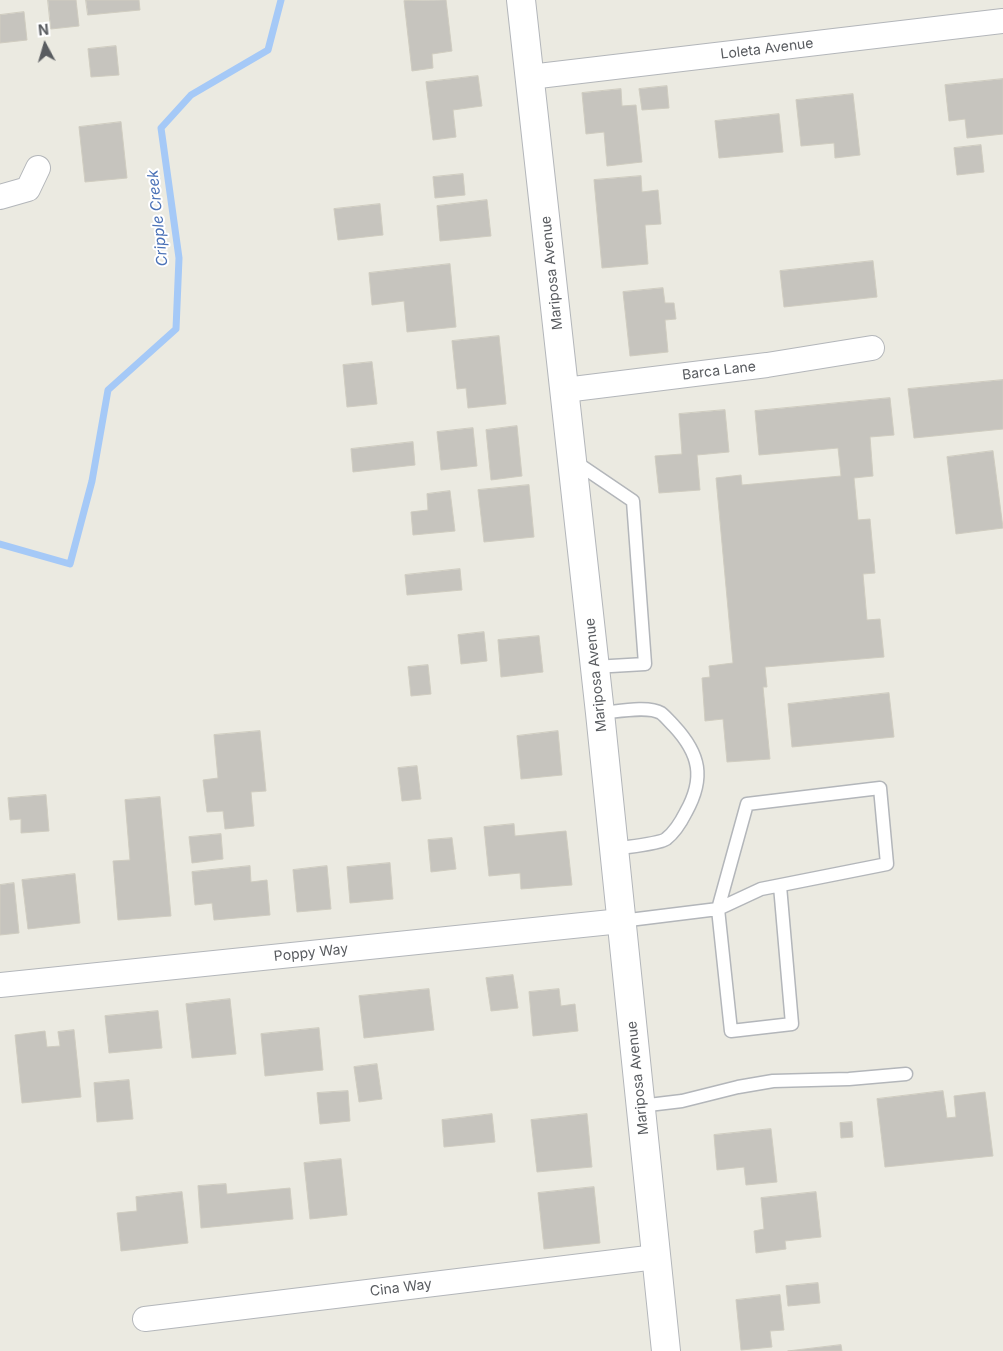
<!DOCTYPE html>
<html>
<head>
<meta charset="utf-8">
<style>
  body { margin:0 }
  #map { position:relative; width:1003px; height:1351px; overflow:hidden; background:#ebeae1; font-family:Inter,sans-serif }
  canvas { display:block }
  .north { position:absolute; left:20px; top:20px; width:50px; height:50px; -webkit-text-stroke:4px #fff; paint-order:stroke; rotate:354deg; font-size:14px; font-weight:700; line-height:20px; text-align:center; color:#595c60 }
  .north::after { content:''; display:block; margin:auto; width:18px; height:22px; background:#595c60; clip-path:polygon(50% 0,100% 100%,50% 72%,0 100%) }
</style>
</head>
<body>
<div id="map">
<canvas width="1003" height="1351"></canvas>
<div class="north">N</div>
</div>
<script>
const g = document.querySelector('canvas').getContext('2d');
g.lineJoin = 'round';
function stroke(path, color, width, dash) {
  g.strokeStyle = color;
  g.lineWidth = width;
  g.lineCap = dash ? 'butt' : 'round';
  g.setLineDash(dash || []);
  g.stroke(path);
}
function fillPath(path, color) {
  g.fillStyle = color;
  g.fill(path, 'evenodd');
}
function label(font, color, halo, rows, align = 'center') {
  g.font = font + ' Inter,sans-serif';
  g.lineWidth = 4;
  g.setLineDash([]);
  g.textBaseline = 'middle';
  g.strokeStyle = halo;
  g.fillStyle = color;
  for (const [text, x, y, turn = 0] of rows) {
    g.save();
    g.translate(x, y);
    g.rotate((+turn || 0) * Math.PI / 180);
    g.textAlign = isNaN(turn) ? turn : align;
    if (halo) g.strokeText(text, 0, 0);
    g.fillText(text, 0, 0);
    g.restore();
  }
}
stroke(new Path2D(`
  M0,544L70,564L92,481L108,390L176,329L179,258L161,128L191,95L268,50L281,0`), '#a5c9f7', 7);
const building = new Path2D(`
  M48,0H76L79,26L51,29Z
  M86,0H139L140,10L88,15Z
  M446,0L452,51L432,54L433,68L412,71L404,1Z
  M24,12L27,40L0,43V15Z
  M116,46L119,75L91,77L88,49Z
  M478,76L482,106L453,110L456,137L433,140L426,82Z
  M1003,79V134L967,138L965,119L949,121L945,85Z
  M667,86L669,108L642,110L639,89Z
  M621,89L622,106L636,105L642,162L607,166L604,132L586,134L582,93Z
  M853,94L860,155L835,158L834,143L801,146L796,100Z
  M779,114L783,152L719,158L715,121Z
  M121,122L127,178L85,182L79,127Z
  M981,145L984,172L957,175L954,148Z
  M463,174L465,195L435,198L433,177Z
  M641,176L642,192L658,190L661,224L645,225L648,264L602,268L594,180Z
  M487,200L491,236L440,241L437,206Z
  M380,204L383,235L338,240L334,209Z
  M873,261L877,297L784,307L780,271Z
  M450,264L456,327L407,332L404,301L372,305L369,273Z
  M663,288L665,303H674L676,319L665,320L668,352L630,356L623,292Z
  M499,336L506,404L468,408L466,388L457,389L452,341Z
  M372,362L377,404L347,407L343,365Z
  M1003,380V429L914,438L908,389Z
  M890,398L894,435L870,437L873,476L854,478L858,520L870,519L875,573L863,574L867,620L880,619L884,657L765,667L767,687H763L770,759L727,762L723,719L705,721L702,678L710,677L709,666L733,663L716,478L741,475L742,485L841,476L838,448L759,455L755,411Z
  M725,410L729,452L697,455L700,490L659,493L655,456L682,454L679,414Z
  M517,426L522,476L491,480L486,430Z
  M473,428L477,466L441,470L437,432Z
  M413,442L415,465L353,472L351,449Z
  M993,451L1003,528L956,534L947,457Z
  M529,485L534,537L484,542L478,490Z
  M450,491L455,531L413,535L411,512L428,510L427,494Z
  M460,569L462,590L407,595L405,575Z
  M484,632L487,661L461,664L458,635Z
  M539,636L543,672L501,677L498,640Z
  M428,665L431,694L411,696L408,667Z
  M889,693L894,737L792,747L788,704Z
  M260,731L266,791L251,792L254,826L225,829L223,811L207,812L203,780L218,778L214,735Z
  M558,731L562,775L521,779L517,736Z
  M417,766L421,799L402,801L398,768Z
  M46,795L49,831L21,833V819L10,820L8,798Z
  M160,797L171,916L118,920L113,861L130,860L125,800Z
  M514,824L515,836L566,831L572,885L521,889L520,873L489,876L484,827Z
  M221,834L223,859L192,863L189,837Z
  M452,838L456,869L431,872L428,840Z
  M390,863L393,899L350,903L347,867Z
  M250,866L251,882L267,880L270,915L214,920L212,903L195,905L192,872Z
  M327,866L331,909L297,912L293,870Z
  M75,874L80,923L28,929L22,880Z
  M14,883L19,933L0,935V885Z
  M513,975L518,1008L491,1011L486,978Z
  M429,989L434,1030L364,1038L359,996Z
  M559,989L561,1006L575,1004L578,1031L533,1036L529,992Z
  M230,999L236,1054L192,1058L186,1004Z
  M158,1011L162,1048L109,1053L105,1016Z
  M319,1028L323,1070L265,1076L261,1034Z
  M74,1030L81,1097L22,1103L15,1035L45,1031L47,1047L60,1046L58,1032Z
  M377,1064L382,1099L359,1102L354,1067Z
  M129,1080L133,1119L97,1122L94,1083Z
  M348,1091L350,1121L320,1124L317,1093Z
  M943,1091L947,1118L956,1117L954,1096L985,1092L993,1156L885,1167L877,1099Z
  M492,1114L495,1142L444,1147L442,1120Z
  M587,1114L592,1167L537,1172L531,1120Z
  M852,1122L853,1137L841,1138L840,1123Z
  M771,1129L777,1182L746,1185L744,1167L717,1170L714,1135Z
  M341,1159L347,1215L310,1219L304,1163Z
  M226,1184L227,1194L290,1188L293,1219L201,1228L198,1186Z
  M594,1187L600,1243L544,1249L538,1193Z
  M182,1192L188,1243L121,1251L117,1213L137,1211L136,1197Z
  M816,1192L821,1237L785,1241L786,1249L756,1253L754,1231L764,1229L761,1198Z
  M818,1283L820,1303L788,1306L786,1286Z
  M780,1295L784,1330L770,1331L772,1347L741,1350L736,1300Z
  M841,1345L842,1351H788Z`);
fillPath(building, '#c6c4be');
stroke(building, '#cfccc0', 1);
const service = new Path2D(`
  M574,461L633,501L645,664L594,667
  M600,713C615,712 648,705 661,713C665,716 670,722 674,726C700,754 705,778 686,812C681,822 675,832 666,839C659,844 624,847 614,849
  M621,921L718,909L761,889L887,864L880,788L747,804L718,909L731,1031L792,1024L780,886
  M640,1106L682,1101L738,1087L773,1081L849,1079L906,1074`);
const minor = new Path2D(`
  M530,77L1003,21
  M0,197L28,189L38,168
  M565,390L767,365L872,348
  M0,985L621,921
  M145,1319L656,1257`);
const tertiary = new Path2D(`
  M521,0L600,713L666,1351`);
stroke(service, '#b3b6ba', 15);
stroke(minor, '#b3b6ba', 26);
stroke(tertiary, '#b3b6ba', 30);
stroke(service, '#fff', 12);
stroke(minor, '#fff', 24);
stroke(tertiary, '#fff', 28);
label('14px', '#595c60', '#fff', [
  ["Loleta Avenue",767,49,-7],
  ["Mariposa Avenue",552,273,-96],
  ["Barca Lane",719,371,-7],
  ["Mariposa Avenue",596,675,-96],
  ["Poppy Way",311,953,-6],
  ["Mariposa Avenue",638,1078,-96],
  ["Cina Way",401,1288,-7]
]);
label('italic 15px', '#4b72b7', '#fff', [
  ["Cripple Creek",158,218,-96]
]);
</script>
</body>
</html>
